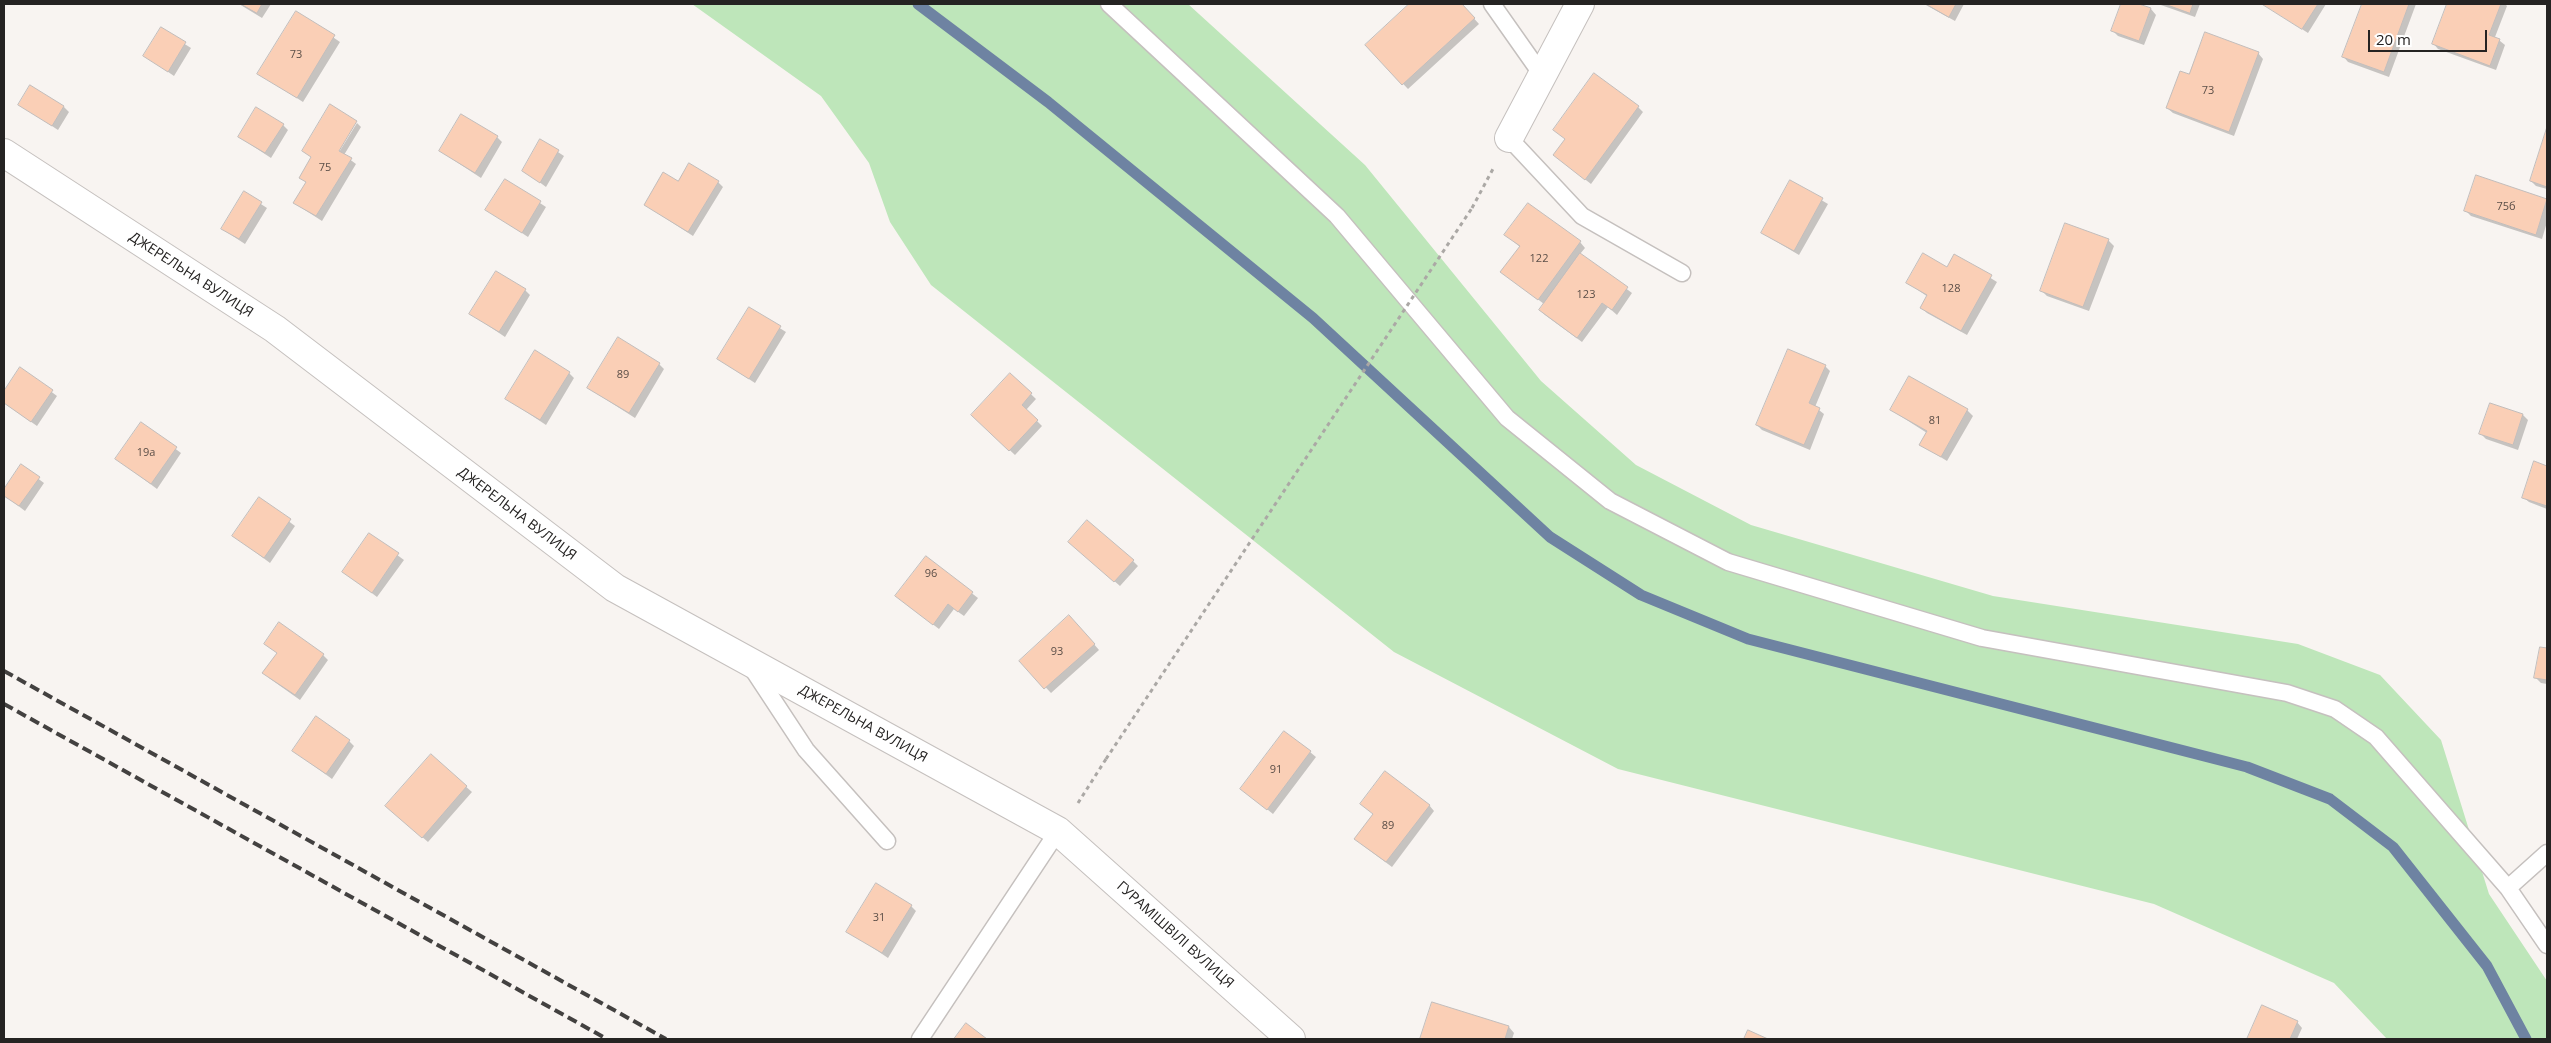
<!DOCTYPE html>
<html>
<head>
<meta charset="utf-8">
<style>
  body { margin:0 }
  #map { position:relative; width:2551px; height:1043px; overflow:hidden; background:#f8f4f1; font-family:"Open Sans",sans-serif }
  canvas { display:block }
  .frame { position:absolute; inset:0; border:5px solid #252322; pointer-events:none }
  .scale { position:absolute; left:2368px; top:30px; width:119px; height:22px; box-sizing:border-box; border:2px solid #252322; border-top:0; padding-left:6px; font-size:15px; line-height:18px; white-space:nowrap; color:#252322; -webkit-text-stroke:4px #fff; paint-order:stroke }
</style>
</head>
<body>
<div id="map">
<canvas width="2551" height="1043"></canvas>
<div class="frame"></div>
<div class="scale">20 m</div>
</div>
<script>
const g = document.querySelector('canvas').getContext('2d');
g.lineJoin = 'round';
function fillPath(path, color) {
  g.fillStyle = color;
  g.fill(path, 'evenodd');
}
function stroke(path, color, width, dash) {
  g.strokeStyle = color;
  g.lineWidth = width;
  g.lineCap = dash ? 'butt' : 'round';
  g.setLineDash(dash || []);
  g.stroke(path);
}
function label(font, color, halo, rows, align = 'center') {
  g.font = font + ' "Open Sans",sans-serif';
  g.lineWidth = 5;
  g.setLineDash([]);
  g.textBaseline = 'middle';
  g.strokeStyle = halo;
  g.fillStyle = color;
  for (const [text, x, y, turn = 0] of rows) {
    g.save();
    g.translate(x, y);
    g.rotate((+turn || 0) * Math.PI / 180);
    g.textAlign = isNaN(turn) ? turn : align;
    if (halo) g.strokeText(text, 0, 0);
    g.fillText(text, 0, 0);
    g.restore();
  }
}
fillPath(new Path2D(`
  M692,4H1188L1365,165L1541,381L1636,465L1751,525L1993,596L2298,644L2380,675L2441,740L2489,894L2547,981V1039H2387L2334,983L2154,904L1618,769L1394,652L931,285L890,222L869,163L821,96Z`), '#bee6ba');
fillPath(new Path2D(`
  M239,4H271L262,18Z
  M1411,4H1461L1479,24L1408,89L1366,45Z
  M1924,4H1964L1955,21Z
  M2122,4H2136L2151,9L2156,15L2144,45L2118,36L2112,30Z
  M2158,4H2200L2195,17Z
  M2263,4H2326L2308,33Z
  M2363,4H2416L2389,77L2348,62L2343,56Z
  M2448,4H2505L2507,6L2495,37L2505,45L2496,70L2438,49L2433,43Z
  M296,12L340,42L303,102L259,74Z
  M161,29L191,48L174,76L145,56Z
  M2258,53L2263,59L2234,136L2173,113L2167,108L2190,76Z
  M20,105L64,107L69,112L58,130Z
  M1638,107L1643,112L1591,184L1554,155L1566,139Z
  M357,123L361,127L344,155L356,164L322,221L294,203L307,183L300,177L312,158L304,150L336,157Z
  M283,125L288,130L271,158L239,137Z
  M2547,132V189L2536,186L2531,181Z
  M497,137L502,142L481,178L440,151Z
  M541,141L564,156L546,187L523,170Z
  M2477,177L2547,200V222L2542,239L2471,216L2466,211Z
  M505,180L546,207L528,237L487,210Z
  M718,182L723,187L693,236L645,205L679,183Z
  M1791,182L1828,204L1799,255L1762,233Z
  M244,193L267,208L245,244L222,229Z
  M1506,235L1580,242L1585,248L1580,254L1632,293L1617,315L1608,307L1582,342L1545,315L1540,310L1544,304L1502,272L1520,247Z
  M2108,240L2114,246L2089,311L2047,296L2041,290Z
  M1955,256L1997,282L1967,335L1927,313L1922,308L1928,297L1908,283L1947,269Z
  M525,290L530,295L505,337L471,314Z
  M749,309L786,332L755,383L718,359Z
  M659,364L664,369L635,418L588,388Z
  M1825,366L1830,371L1815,407L1824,414L1810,450L1762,430L1757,425Z
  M21,369L57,396L37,426L4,403V393Z
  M569,373L574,378L546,425L507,399Z
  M1010,374L1036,399L1026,410L1042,426L1015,455L972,415Z
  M1909,378L1967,410L1973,416L1947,461L1921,445L1927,433L1891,410Z
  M2523,415L2528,420L2518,450L2486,439L2481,434Z
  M141,423L181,453L157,489L117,459Z
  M2535,463L2547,467V509L2529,502L2523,497Z
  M21,466L44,483L25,511L4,495V491Z
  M259,499L295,526L270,563L234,536Z
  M370,535L404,560L377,597L344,572Z
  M1075,547L1133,561L1138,566L1120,586Z
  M926,558L978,598L964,616L954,609L939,629L902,601Z
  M1075,622L1099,650L1051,693L1021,661Z
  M2541,648L2547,649V684L2541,683L2536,678Z
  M278,653L323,655L328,660L300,700L269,678Z
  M349,741L354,746L332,779L294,751Z
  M1310,752L1316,757L1273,814L1242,789Z
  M431,756L472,792L428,842L392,811Z
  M1362,804L1429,805L1434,811L1392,867L1361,844L1374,814Z
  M911,906L916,911L888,958L848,931Z
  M1433,1003L1509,1027L1514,1033L1512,1039H1421Z
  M2263,1006L2297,1022L2302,1028L2297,1039H2248Z`), '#0003');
stroke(new Path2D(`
  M918,4L1048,102L1313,318L1550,537L1641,595L1748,639L2247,767L2330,799L2393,847L2487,966L2526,1039`), '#6e83a2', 11);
const building = new Path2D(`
  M241,4H262L257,13Z
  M1409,4H1462L1475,18L1402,85L1365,45Z
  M1926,4H1956L1949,17Z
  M2121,4H2139L2151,8L2139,41L2111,31Z
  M2165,4H2193L2190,13Z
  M2262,4H2318L2302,29Z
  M2362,4H2409L2384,72L2342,57Z
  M2447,4H2501L2489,35L2500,39L2490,66L2432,44Z
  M296,11L335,35L297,98L257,74Z
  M161,27L186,42L168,72L143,56Z
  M2205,32L2259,52L2229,132L2166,108L2180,71L2189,74Z
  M1594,73L1639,106L1585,180L1553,155L1565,139L1553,130Z
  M30,85L64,106L52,126L18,105Z
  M330,104L357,121L339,151L352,158L316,216L293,203L306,182L299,178L311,157L302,151Z
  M256,107L284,124L265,153L238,137Z
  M461,114L498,136L475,173L439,151Z
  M2547,127V187L2530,181Z
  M540,139L559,150L540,183L522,171Z
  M689,163L719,181L688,232L644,205L663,172L678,181Z
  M2476,175L2547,199L2536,235L2464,211Z
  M505,179L541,201L522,233L485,210Z
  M1790,180L1823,198L1794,251L1761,233Z
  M244,191L262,202L239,239L221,229Z
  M1528,203L1581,241L1538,300L1500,272L1520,246L1504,235Z
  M2065,223L2109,239L2083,307L2040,291Z
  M1580,253L1628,287L1612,310L1602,303L1577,338L1539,310Z
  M1923,253L1947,267L1954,254L1992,275L1961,331L1920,308L1927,295L1906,283Z
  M496,271L526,289L499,332L469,314Z
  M749,307L781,326L749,379L717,359Z
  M618,337L660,363L629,413L587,388Z
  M1788,349L1826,365L1809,403L1820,408L1804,445L1756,425Z
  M535,350L570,372L540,420L505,399Z
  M20,367L53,390L31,422L4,403V391Z
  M1010,373L1032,393L1022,405L1038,420L1009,451L971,415Z
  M1909,376L1968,409L1941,457L1919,445L1927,431L1890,410Z
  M2490,403L2523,414L2513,445L2479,434Z
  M141,422L177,447L151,484L115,459Z
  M2534,461L2547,466V506L2522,498Z
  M21,464L40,477L19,506L4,496V489Z
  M259,497L291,519L264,558L232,536Z
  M1087,520L1134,560L1114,582L1068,542Z
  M369,533L399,553L372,593L342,572Z
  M926,556L973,592L958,612L948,604L933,625L895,596Z
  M1069,615L1095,644L1044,689L1019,661Z
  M279,622L324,654L295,695L262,673L277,653L264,644Z
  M2540,647L2547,648V680L2534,678Z
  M316,716L350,740L326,774L292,751Z
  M1284,731L1311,751L1267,810L1240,789Z
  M431,754L467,786L422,838L385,806Z
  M1385,771L1430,805L1386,862L1354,839L1373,814L1360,804Z
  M876,883L912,905L882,953L846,932Z
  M1432,1002L1509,1026L1505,1039H1420Z
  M2262,1005L2298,1021L2290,1039H2247Z
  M966,1023L987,1039H954Z
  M1748,1030L1768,1039H1744Z`);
fillPath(building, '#facfb6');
stroke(building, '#c2bdbb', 1);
const lane = new Path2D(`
  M1109,4L1337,216L1507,418L1610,501L1728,562L1982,638L2287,693L2335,709L2376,737L2508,888L2547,945
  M1492,4L1542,75
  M1509,138L1582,216L1682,273
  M752,668L806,750L887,841
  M2508,888L2547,853
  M920,1039L1058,831`);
const street = new Path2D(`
  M1509,138L1580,4
  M4,153L275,329L615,588L1058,831L1291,1039`);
stroke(lane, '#c5c0be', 19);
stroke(street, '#c5c0be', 30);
stroke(new Path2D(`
  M1472,208L1494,167
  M1078,803L1106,759`), '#aba8a5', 3, [4, 4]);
stroke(lane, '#fff', 16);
stroke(street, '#fff', 28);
stroke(new Path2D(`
  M4,671L666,1039
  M4,704L607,1039`), '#434140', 4, [10, 5]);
stroke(new Path2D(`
  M1106,759L1472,208`), '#aba8a5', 3, [4, 4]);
label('11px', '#5a4e47', null, [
  ["73",296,55],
  ["73",2208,91],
  ["75",325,168],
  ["75б",2506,207],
  ["122",1539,259],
  ["128",1951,289],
  ["123",1586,295],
  ["89",623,375],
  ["81",1935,421],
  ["19а",146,453],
  ["96",931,574],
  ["93",1057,652],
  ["91",1276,770],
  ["89",1388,826],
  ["31",879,918]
]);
label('14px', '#252322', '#fff', [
  ["ДЖЕРЕЛЬНА ВУЛИЦЯ",191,275,33],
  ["ДЖЕРЕЛЬНА ВУЛИЦЯ",517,514,37],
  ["ДЖЕРЕЛЬНА ВУЛИЦЯ",863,724,29],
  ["ГУРАМІШВІЛІ ВУЛИЦЯ",1175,935,42]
]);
</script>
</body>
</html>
